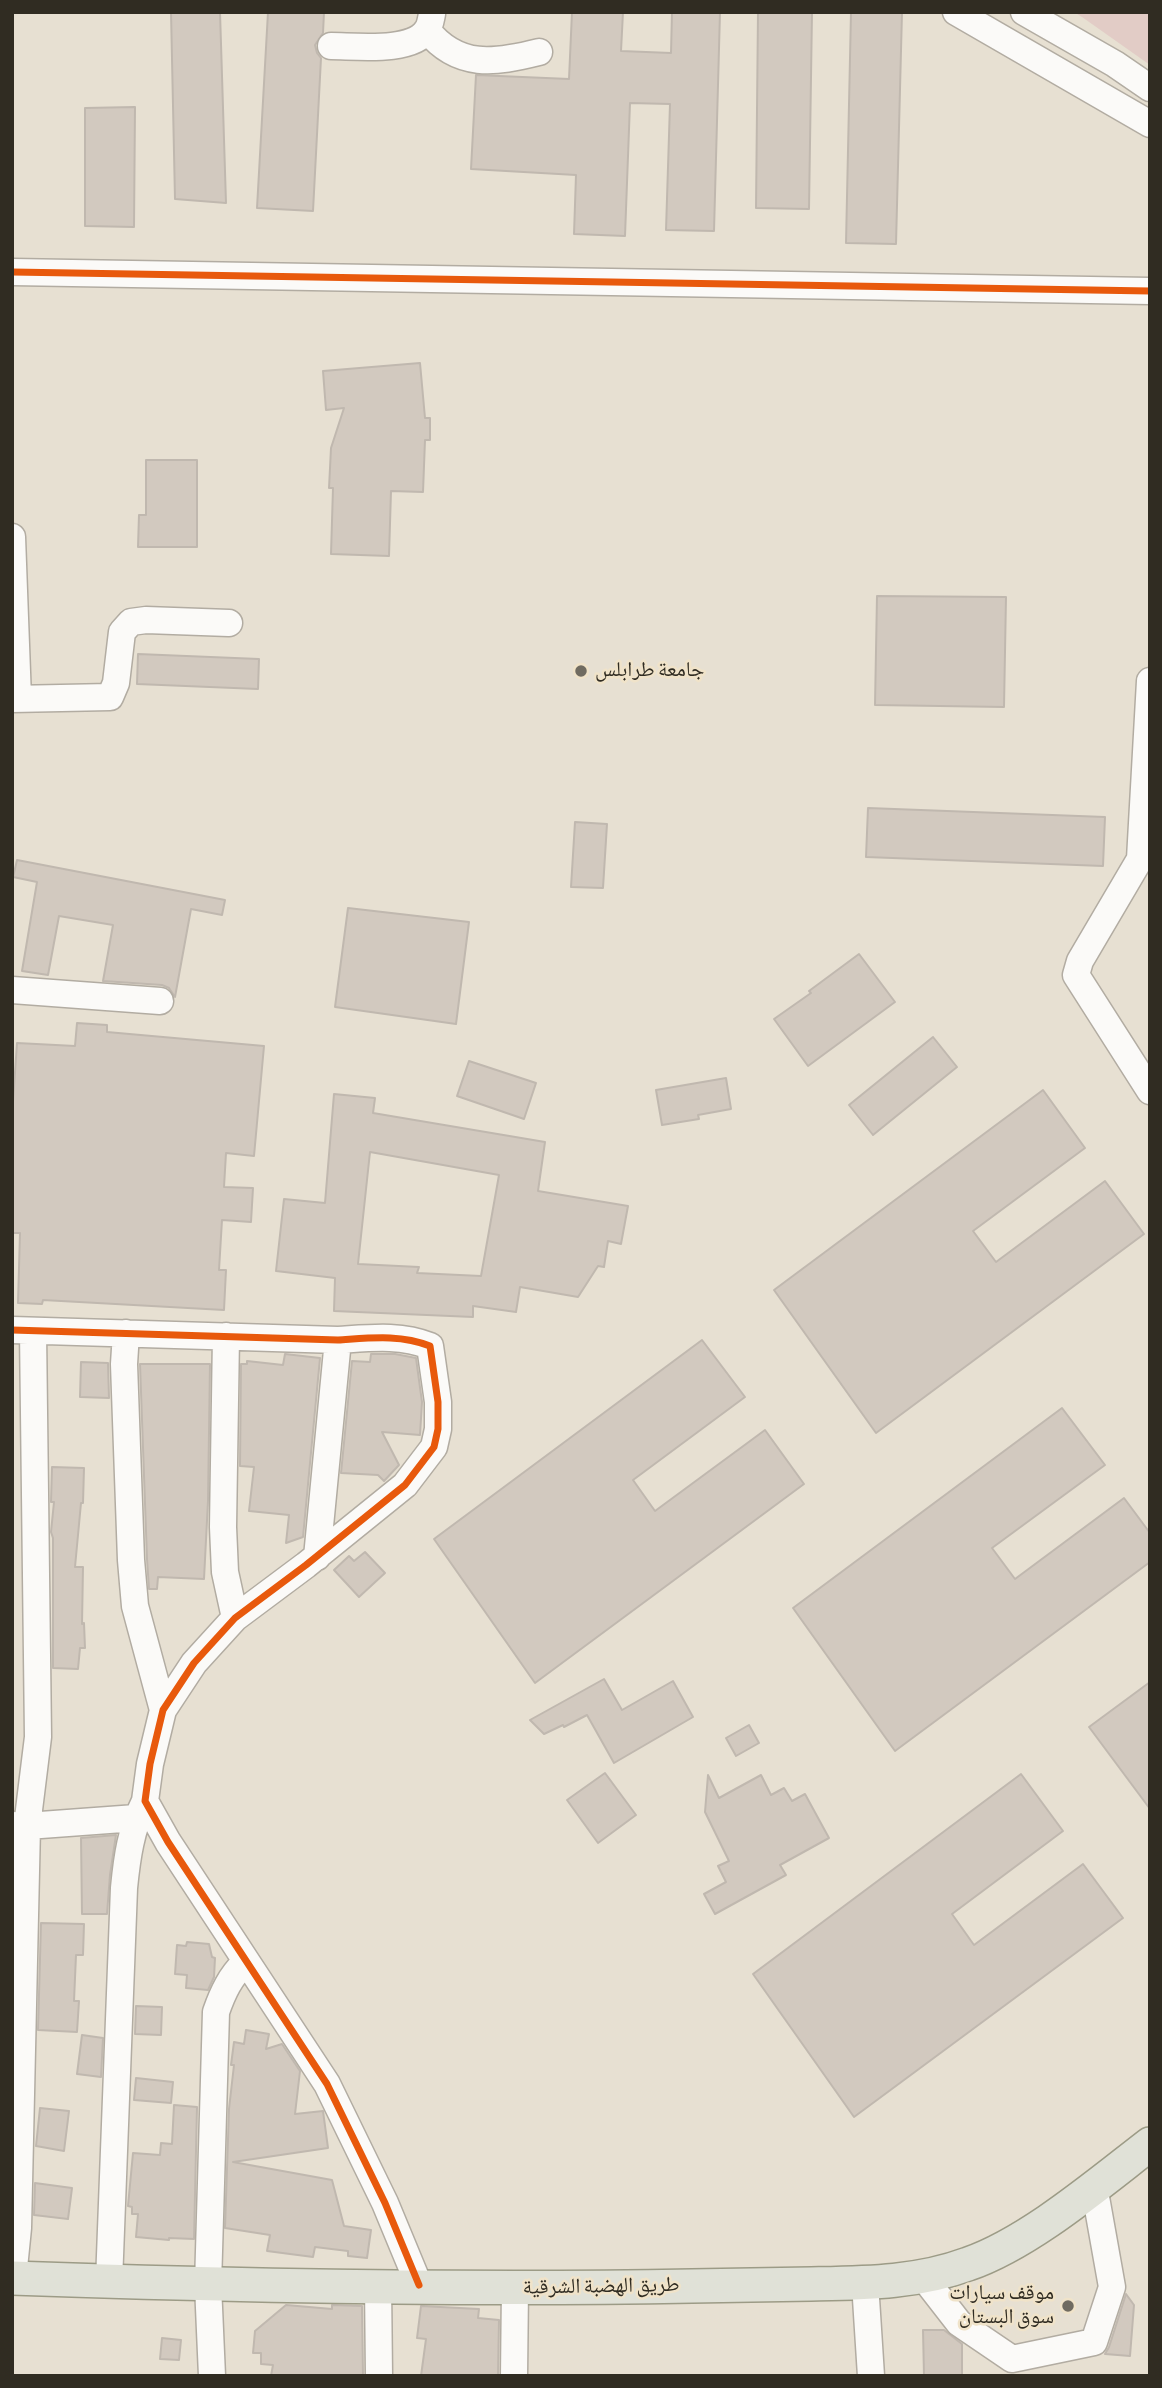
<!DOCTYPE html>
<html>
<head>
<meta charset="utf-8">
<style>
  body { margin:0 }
  #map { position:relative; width:1162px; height:2388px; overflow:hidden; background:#e7e0d2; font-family:"Sofia Sans Condensed",sans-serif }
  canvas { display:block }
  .frame { position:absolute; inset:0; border:14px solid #302c22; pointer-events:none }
</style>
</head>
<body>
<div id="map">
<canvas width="1162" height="2388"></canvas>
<div class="frame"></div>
</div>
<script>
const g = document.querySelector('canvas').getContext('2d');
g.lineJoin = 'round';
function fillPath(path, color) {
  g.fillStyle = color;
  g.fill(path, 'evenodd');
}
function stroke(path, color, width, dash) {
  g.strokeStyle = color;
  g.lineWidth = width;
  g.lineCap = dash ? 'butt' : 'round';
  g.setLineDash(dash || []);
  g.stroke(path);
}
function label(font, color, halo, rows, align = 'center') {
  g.font = font + ' "Sofia Sans Condensed","Noto Naskh Arabic",sans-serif';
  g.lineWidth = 5;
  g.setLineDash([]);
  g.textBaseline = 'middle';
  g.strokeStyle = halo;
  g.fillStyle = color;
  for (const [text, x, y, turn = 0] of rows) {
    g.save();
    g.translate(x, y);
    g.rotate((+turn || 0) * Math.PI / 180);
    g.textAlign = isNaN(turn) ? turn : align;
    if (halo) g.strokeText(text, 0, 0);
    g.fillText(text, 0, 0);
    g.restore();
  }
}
fillPath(new Path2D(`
  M1074,12H1150V65L1082,17Z`), '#e2ccc6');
const building = new Path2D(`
  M171,12H220L226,203L175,199Z
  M268,12H324L323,33L315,45L317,53L321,58L313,211L257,208Z
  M572,12H623L621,51L671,53L672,12H720L714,231L666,230L670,104L630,103L625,236L574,234L576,175L471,169L476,75L569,79Z
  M758,12H812L809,209L756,208Z
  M851,12H902L896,244L846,243Z
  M135,107L134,227L85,226V108Z
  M420,363L425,418H430V440H425L423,492L391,491L389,556L331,554L333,488H329L331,448L344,408L326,410L323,371Z
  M146,460H197V547H138L139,515H146Z
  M877,596L1006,597L1004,707L875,705Z
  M138,654L259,659L258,689L137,684Z
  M868,808L1105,817L1103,866L866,857Z
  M575,822L607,824L603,888L571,887Z
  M17,860L225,900L222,915L191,909L175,997L169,988L162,985L103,981L113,925L59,916L48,975L22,971L37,882L13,877Z
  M348,908L469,922L456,1024L335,1007Z
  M859,954L895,1002L808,1066L774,1019L811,993L809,991Z
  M77,1023L107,1025V1032L264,1046L254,1156L226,1153L224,1187L253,1188L251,1222L222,1220L219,1270H226L224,1310L43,1300L42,1304L18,1303L20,1233H12V1116L17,1043L75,1046Z
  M933,1037L957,1067L873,1135L849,1105Z
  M469,1061L536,1083L524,1119L457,1096Z
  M726,1078L731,1109L698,1115L699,1119L662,1125L656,1090Z
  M1043,1090L1085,1148L973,1231L996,1262L1105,1181L1144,1234L876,1433L774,1290Z
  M334,1094L375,1098L373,1113L545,1142L538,1191L628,1206L621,1244L608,1241L604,1267L598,1266L578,1297L520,1287L516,1312L473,1306V1317L334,1311L335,1278L276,1271L284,1199L325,1203ZM370,1152L499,1175L481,1276L417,1273L419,1267L358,1264Z
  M702,1340L745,1397L633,1480L655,1511L765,1430L804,1484L535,1683L434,1539Z
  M285,1354L320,1358L303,1537L286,1543L289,1515L249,1511L254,1467L240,1466L241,1364H247V1361L283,1365Z
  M371,1354H395L416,1358L422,1402L420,1435L382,1432L399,1465L384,1481L378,1475L341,1473L352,1361L370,1362Z
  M81,1362L108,1363L109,1398L80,1397Z
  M140,1364H210L208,1501L204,1579L158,1577L157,1589H149L147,1559Z
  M1062,1408L1105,1465L992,1548L1015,1579L1124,1498L1150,1533V1562L895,1751L793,1608Z
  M52,1467L84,1468L83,1503H81L75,1567H83L82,1624L84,1623L85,1648H80L78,1669L53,1668V1538L51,1532L54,1502H51Z
  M365,1552L385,1573L359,1597L334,1570L349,1556L354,1561Z
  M604,1679L622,1710L673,1681L693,1717L614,1763L587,1715L564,1727L563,1725L544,1734L530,1720Z
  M1150,1682V1809L1089,1727Z
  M749,1725L759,1743L736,1756L726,1738Z
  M605,1773L636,1815L598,1843L567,1800Z
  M1021,1774L1063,1831L952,1914L974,1945L1083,1864L1123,1918L854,2117L753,1974Z
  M708,1775L719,1798L761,1775L771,1795L784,1788L792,1801L805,1794L829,1838L780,1865L786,1875L715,1914L704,1894L726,1882L718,1866L729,1861L705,1812Z
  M116,1835L110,1875L107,1914H82L81,1838Z
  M41,1923L84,1924L83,1955H76L74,2001H79L77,2032L38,2030Z
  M187,1942L209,1944L212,1957L215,1958L214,1977L208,1990L186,1988L187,1975L175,1974L177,1945L186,1946Z
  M136,2006L162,2007L161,2035L135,2034Z
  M246,2030L269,2034L266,2049L282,2044L300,2071L295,2114L323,2111L328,2148L233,2162L332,2180L344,2226L371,2230L367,2258L348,2256V2251L315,2247L313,2257L267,2251L270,2235L225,2228L229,2109L234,2065H231L234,2042L244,2044Z
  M82,2035L103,2038L101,2077L77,2074Z
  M136,2078L173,2082L171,2103L134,2100Z
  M174,2105L197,2107L194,2239L169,2238V2240L136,2237L138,2214H132V2207L128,2206L133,2153L160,2155L161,2143L172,2144Z
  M40,2108L69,2111L64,2151L36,2146Z
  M35,2183L72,2188L68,2219L34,2215Z
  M1126,2294L1134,2305L1130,2356L1105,2354L1109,2347Z
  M286,2305L332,2309V2305L362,2306L363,2376H271L273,2365L261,2364V2353H253L255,2331Z
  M421,2306L479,2309L478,2318L499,2320L498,2376H421L426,2339L417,2338Z
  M923,2330H944L962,2344V2376H924Z
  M162,2338L181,2340L179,2360L160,2359Z`);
fillPath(building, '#d2c9bf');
stroke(building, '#c0b8af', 2);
const minor = new Path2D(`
  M956,12L1150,124
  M1024,12L1115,64L1150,88
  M427,30C458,69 495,63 539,52
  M331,46C356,46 412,53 427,30C430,26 431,19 432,14
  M12,272L1150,291
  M12,537L18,699
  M1150,681L1140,859L1080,961L1076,975L1150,1091
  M12,699L110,697L116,683L122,632L131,622L146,620L229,623
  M12,990L160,1001
  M12,1330L338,1340C370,1338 400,1334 430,1346L438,1402V1429L434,1447L405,1485L306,1565L235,1618L194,1663L163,1710L150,1764L145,1801L168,1842L327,2084L385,2203L419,2285
  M126,1333L124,1364L131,1560L135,1606L163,1710
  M226,1336L223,1527L225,1572L235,1618
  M317,1557L338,1340
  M12,1825L27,1826L136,1818
  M13,2278L18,2228L27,1826L38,1737L33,1331
  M924,2278L959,2323L1012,2359L1094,2342L1112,2287L1094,2186
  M109,2282L124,1888C127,1857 131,1829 145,1801
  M865,2283L871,2376
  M378,2285L379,2376
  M212,2376L208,2285L216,2012C223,1992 230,1977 246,1961
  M514,2376L515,2288`);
const major = new Path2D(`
  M12,2278C239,2286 466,2290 692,2286C732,2285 771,2285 811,2284C864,2283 917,2283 968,2264C1029,2243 1098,2184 1150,2144`);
stroke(minor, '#b2aca2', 29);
stroke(major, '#9c9b86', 36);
stroke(minor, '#fbfaf8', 26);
stroke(major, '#e0e1d7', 33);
stroke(new Path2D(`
  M12,272L1150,291
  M12,1330L338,1340C370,1338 400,1334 430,1346L438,1402V1429L434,1447L405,1485L306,1565L235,1618L194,1663L163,1710L150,1764L145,1801L168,1842L327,2084L385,2203L419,2285`), '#e8590c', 7);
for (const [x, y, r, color] of [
  [581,671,7,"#706b60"],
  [1068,2306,7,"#706b60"]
]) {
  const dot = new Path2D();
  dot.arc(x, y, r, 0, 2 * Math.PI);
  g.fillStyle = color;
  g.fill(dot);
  stroke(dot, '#f0e3c9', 2.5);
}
label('21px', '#302c22', '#f0e3c9', [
  ["جامعة طرابلس",595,671],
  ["موقف سيارات",1054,2294,"right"],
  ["سوق البستان",1054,2318,"right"]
], 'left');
label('21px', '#302c22', '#f0e3c9', [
  ["طريق الهضبة الشرقية",601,2287,-1]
]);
</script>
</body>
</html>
